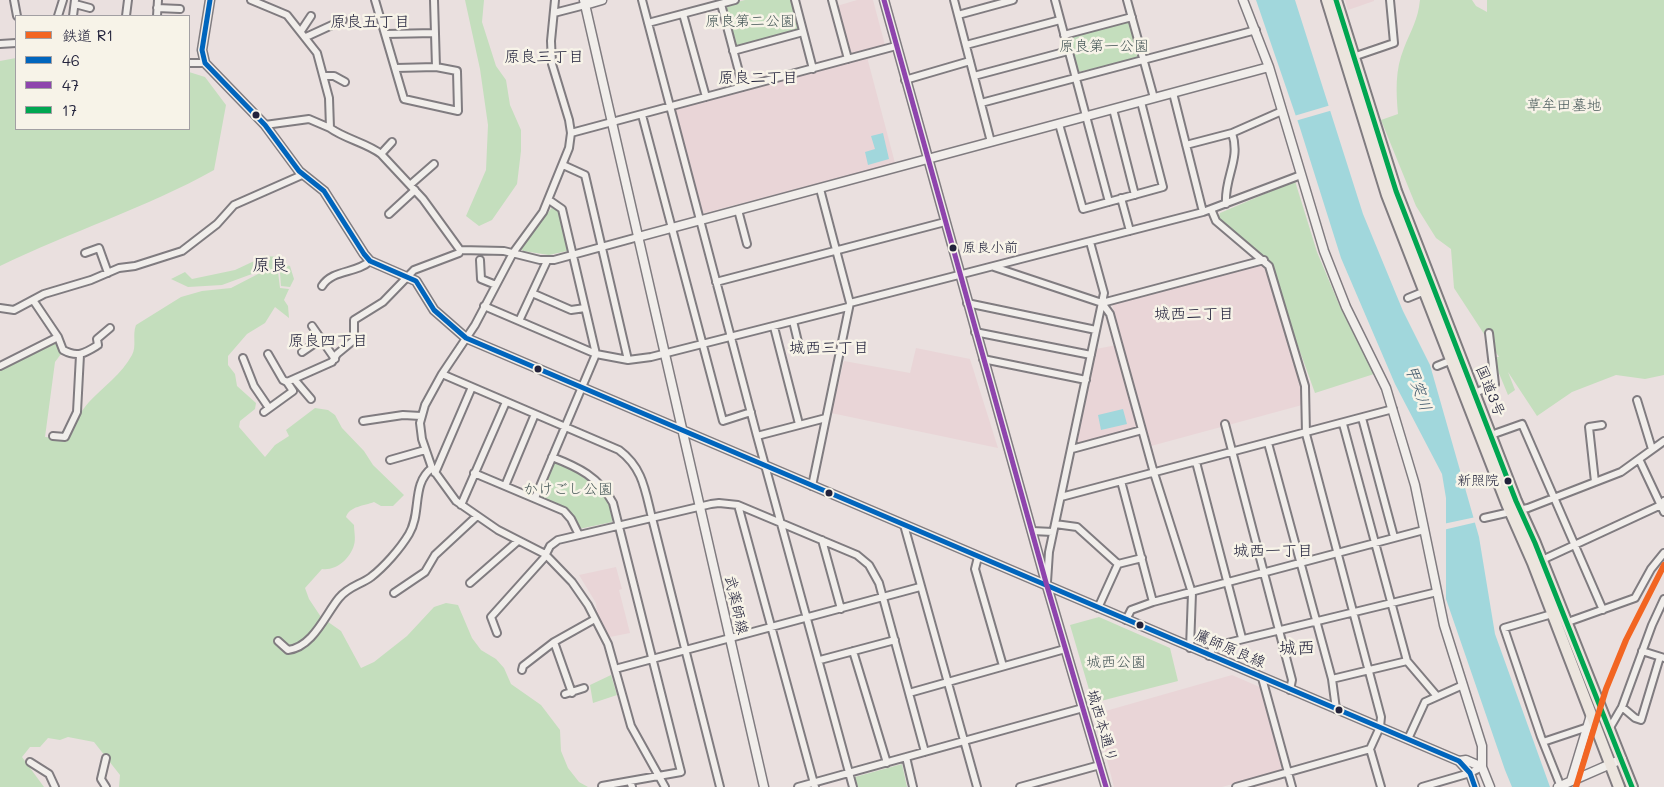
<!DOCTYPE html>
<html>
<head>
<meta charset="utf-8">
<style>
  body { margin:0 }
  #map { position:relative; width:1664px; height:787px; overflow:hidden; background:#eae0df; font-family:Mali,"Klee One",sans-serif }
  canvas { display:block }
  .legend { position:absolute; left:15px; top:15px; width:175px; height:115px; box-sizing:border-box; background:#f7f3e8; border:1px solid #a29fa3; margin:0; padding:6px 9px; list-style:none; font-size:15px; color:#22223b }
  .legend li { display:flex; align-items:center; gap:10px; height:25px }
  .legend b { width:25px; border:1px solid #a29fa3 }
</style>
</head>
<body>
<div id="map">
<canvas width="1664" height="787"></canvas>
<ul class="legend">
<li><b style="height:6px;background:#f26522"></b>鉄道 R1</li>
<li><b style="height:6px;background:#0065bd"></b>46</li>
<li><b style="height:6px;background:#8e44ad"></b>47</li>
<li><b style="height:6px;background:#00a651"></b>17</li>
</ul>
</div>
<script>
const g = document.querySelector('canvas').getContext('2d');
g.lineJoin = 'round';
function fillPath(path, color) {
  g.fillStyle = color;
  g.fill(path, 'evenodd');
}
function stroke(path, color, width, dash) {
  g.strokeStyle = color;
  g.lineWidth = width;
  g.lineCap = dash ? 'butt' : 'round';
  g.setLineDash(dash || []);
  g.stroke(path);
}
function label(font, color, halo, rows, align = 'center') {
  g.font = font + ' Mali,"Klee One",sans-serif';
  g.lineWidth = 5;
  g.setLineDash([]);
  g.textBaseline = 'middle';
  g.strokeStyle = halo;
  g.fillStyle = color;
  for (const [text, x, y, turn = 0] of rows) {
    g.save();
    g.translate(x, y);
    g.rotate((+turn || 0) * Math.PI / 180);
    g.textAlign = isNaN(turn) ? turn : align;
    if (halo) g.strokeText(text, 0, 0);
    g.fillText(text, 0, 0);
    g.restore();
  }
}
fillPath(new Path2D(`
  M857,0H873L885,45L854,54L851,53L837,6Z
  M1345,0H1374V1L1348,10Z
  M867,57L895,163L705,213L701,212L675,112L676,108Z
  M1259,265L1265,267L1302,387V405L1151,446L1145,427L1079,445L1077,443L1096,349L1122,344L1112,304Z
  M916,348L970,359L998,448L831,413L844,361L910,373Z
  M616,567L622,589L619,590L630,633L610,637L597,613L596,603L579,575Z
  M1232,675L1262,688L1282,770L1222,787H1114L1095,714Z`), '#e9d5d7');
fillPath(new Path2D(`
  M465,0H484L482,22L496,66L506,80L510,105L521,130V151L517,184L492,220L479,226L466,216L486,170L488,125L480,69Z
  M745,0H792L800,27L798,31L738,48L734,46L724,9L725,5Z
  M1420,0H1472L1476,6L1487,12V0H1664V375L1645,379L1616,375L1572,392L1537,416L1508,372L1515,390L1508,395L1496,366L1495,357H1499L1454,288L1451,249L1436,238L1416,206L1381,120L1398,114C1396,91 1395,70 1404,48C1411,30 1418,20 1420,0Z
  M1127,20L1131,22L1139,55L1137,58L1078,72L1069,39L1070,35Z
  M16,58V129H189V72L205,77L226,105L214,170C146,208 70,232 0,266V61Z
  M1295,181L1317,252L1341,309L1374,374L1315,393L1266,258L1218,219L1220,213Z
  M553,206L560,211L569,248L567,251L549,255L523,251L521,248Z
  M265,256L279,257L286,265L290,266L294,279L290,287L281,286L280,273L273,270L260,271L222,285L188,287L171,279L185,272L192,279L235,270Z
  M269,271L278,272L280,288L289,289L284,300L288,306L289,318L275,307L265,323L247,334L228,356V365L235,374L237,386L256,403L255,409L240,421L239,427L265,457L275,445L289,436L286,430L315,408L328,410L335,415L342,428L364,451L373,465L404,495L393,506H381L374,502C364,506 350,506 346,517L354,525C354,531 356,539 354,545C350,559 336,571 322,569L305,588L309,599L321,617L341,631L361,668L374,662L407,636L434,607L446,603L458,605L472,638L481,650L496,659L504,668L511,684L541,705L560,730L561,751L568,768L579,782L588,787H119L120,775L94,742L68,737L60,740L48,738L40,747H30L22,757L44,787H0V371L56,341L61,354L55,362L45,437L67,439C74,426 79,413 89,402C103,387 122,374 132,355C137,346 132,335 136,325L181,297L202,291L231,288L260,273Z
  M556,461C576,470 619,494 612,522L579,529L568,511L540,497L539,494L552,462Z
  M1099,617L1170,648L1178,681L1093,703L1070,625Z
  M611,675L617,695L593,703L590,685Z
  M902,764L907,787H858L855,777Z`), '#c4debd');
fillPath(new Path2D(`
  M1256,0H1295L1363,214L1403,311L1430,365L1479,537L1495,634L1550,787H1512L1505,770L1446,599V498L1442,474L1395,384L1341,258L1300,128Z
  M883,133L889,159L868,165L865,152L875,149L871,136Z
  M1123,409L1127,424L1101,430L1098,415Z`), '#a1d7dc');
fillPath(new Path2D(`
  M1331,105L1333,110L1295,121L1294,116Z
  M1476,517L1477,522L1443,530V524Z`), '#eae0df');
const minor = new Path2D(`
  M14,0L17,16
  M251,0L287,15L317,53L329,98L330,128C345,139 367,143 381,154L423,199L460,250L504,251L540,260H554L638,237
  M375,0L404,99L458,111L457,71L436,67L396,68
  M434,0L436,67
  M555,0L551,41L552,64L569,120L571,133L569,148L543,212L513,253L475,325L442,374L425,405L420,423L422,439L432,468L456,501L498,530L545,554L572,582L588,605L608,644L631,726L665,787
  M642,0L757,436L853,787
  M795,0L813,69
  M832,0L848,59
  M954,0L991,142
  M1055,0L1109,202
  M1127,0L1154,98
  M75,4L90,8
  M721,4L743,87
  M157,8L180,9
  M554,13L585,5
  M683,14L706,97
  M958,15L1013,0
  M58,16L63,0
  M73,16L75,0
  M126,16L128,0
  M157,16L158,0
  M648,23L735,0
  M301,31L311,16
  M386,34L435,33
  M1064,35L1132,17
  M306,37L343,20
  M0,44L16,43
  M966,45L1060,20
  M733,51L803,32
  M1353,57L1394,43L1390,0
  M189,63H205
  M324,76H334L345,82
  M974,76L1068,51
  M905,80L970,61
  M1173,93L1203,212
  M981,103L1256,30
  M1113,109L1135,195
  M642,115L723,421L751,412
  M1059,124L1083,209L1163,187L1141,102
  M265,125L309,119L330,128
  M571,133L896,46
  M1186,145L1232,133
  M381,154L392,142
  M563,165L585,175L628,360
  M410,185L434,164
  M1121,198L1130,231
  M1226,204C1224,177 1241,160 1232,133L1282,111
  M1211,209L1216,221L1269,266L1305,386L1306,434L1381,717L1380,727L1370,749L1236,787
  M738,210L747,244
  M389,214L415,190
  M85,253L99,248L108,273
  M480,260L481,279L496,285
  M994,267L1102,303L1264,260
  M716,282L945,222
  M322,286C333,269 356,274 370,261
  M532,293L571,310L585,308
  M1408,298L1425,291
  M33,300L58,337L63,350C78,358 85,353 98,345L97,339L110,328
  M850,303L1203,212L1301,175
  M967,303L1096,330
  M1102,303L1110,314L1154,473L1192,593L1190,648
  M484,306L596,354L628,360L651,357L848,307
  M0,308L14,310L44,294L91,280L119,268L135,266L182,251L217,224L234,205L302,175
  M519,321L547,261
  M793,321L798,342
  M312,326L335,359
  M774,327L799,424
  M975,332L1091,355
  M302,352L321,339
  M268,354L283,380L287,382
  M243,358L254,386L269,408
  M983,359L1086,380
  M0,366L58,337
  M1437,366L1452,360
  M442,374L619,450C643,468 645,490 652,518L720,787
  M294,379L311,399
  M1475,393L1495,384L1489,333
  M1637,400L1652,449
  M264,412L293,391L287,382L332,362L337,354L354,340V320L383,302L414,270L459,253L460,250
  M1362,418L1394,537
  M363,421L403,415L421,416
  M1225,424L1292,680L1290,690
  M1343,424L1407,661L1436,695
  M1491,435L1522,424L1603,610
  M53,436L65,437L77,412L80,355
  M757,436L826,418
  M1268,443L1332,679L1336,709
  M1072,449L1142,430
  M552,457C578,467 599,477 613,503L681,772L630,781L632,787
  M1639,459L1664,512
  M390,460L425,450
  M1196,462L1242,638
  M435,473L472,387
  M474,473L564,511L571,519L579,535
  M1121,481L1153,602
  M1595,482L1589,427L1602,425
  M505,486L535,414
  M812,486L850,303L820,189
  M1061,497L1393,409
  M535,498L596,354L562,209L549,200
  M461,505L506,402
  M738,505L815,787
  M1484,518L1528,508L1621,472L1664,441
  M1055,524L1077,527L1118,564
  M904,525L977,787
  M1032,531L1053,532
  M822,540L841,609
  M978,557L975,569L1003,666
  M1542,560L1661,505L1664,501
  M1047,582L1049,552L1104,293L1090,242
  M470,583L518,541
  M394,593L425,572L435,555L477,516
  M1098,608L1118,564L1142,558
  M1552,614L1504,628L1541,737L1561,787
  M1126,620L1131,610L1153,602L1424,530
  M1565,623L1635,598L1651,569L1664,553
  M497,633L491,617L544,558L550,546L558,540L711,504L719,503L738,505L857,555L869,565L879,583L925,752
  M278,641L288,650C313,647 325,615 339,598C349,586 360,585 371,577C384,567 400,549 409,534C422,512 411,484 432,468
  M554,642L572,693
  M853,651L887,763
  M1642,651L1664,658
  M1209,656L1212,649L1219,645L1437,592
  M820,660L895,640
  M615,669L920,587
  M522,670L523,666L554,642L595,619
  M1262,678L1292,787
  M1332,679L1407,661
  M909,693L1065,649
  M565,694L584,688
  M1622,707L1635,718L1641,720L1660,657
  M1608,731L1622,707L1652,625L1664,599
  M1408,739L1425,702L1463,685
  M1543,742L1588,727
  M1370,749L1381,787
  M906,757L913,787
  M30,762L49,774L55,787
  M602,786L630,781
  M106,787L101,779L106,758
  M798,787L1083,708
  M1020,787L1100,765
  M1422,787L1470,773L1482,767`);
const tertiary = new Path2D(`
  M210,0L202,50L205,63L265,125L299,171L324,191L364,254L370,261L416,281L434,310L466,338L1459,761L1470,773L1475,787
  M584,0L764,787
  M884,0L1047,586L1106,787
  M1243,0L1269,67L1324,251L1346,307L1386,388L1415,485L1444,625L1482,746V767L1490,787
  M585,5L602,0
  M638,237L1269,67
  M1459,761L1466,760L1482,767
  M1571,781L1591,715
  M1558,787L1622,759`);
const trunk = new Path2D(`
  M1327,0L1387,195L1507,504L1533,563L1619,787
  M1336,0L1396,191L1516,501L1535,543L1632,787`);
stroke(minor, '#807c80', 10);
stroke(tertiary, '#807c80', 11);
stroke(trunk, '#807c80', 14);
stroke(minor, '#f1eeeb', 6);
stroke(tertiary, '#f1eeeb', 8);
stroke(trunk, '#ece5de', 10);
stroke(new Path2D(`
  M210,0L202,50L205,63L265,125L299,171L324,191L364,254L370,261L416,281L434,310L466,338L1459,761L1470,773L1475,787`), '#0065bd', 5);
stroke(new Path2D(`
  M884,0L1047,586L1106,787`), '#8e44ad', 5);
stroke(new Path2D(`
  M1336,0L1396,191L1516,501L1535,543L1632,787`), '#00a651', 5);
stroke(new Path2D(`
  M1576,787L1606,689L1626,640L1664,565`), '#f26522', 6);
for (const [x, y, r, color] of [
  [256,115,4.5,"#22223b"],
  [953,248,4.5,"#22223b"],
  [538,369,4.5,"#22223b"],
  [1508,481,4.5,"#22223b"],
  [829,493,4.5,"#22223b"],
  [1140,625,4.5,"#22223b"],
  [1339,710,4.5,"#22223b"]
]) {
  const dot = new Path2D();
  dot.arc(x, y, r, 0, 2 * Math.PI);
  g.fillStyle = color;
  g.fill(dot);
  stroke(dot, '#f7f3e8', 2);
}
label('14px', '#22223b', '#f7f3e8', [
  ["原良小前",962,248],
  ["新照院",1499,481,"right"]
], 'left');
label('15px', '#495a5a', '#f7f3e8', [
  ["原良第二公園",750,21],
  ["原良第一公園",1104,46],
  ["草牟田墓地",1564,105],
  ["かけごし公園",568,489],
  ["城西公園",1116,662]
]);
label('15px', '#22223b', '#f7f3e8', [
  ["国道3号",1490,391,68],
  ["武薬師線",736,605,77],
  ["鷹師原良線",1230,649,23],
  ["城西本通り",1102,726,74]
]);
label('16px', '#22223b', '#f7f3e8', [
  ["原良五丁目",370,22],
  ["原良三丁目",544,57],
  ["原良二丁目",758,78],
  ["城西二丁目",1194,314],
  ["原良四丁目",328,341],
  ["城西三丁目",829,348],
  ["城西一丁目",1273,551]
]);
label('italic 16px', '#3f576b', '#f7f3e8', [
  ["甲突川",1418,388,70]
]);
label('18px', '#22223b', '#f7f3e8', [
  ["原良",270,265],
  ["城西",1297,648]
]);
</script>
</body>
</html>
